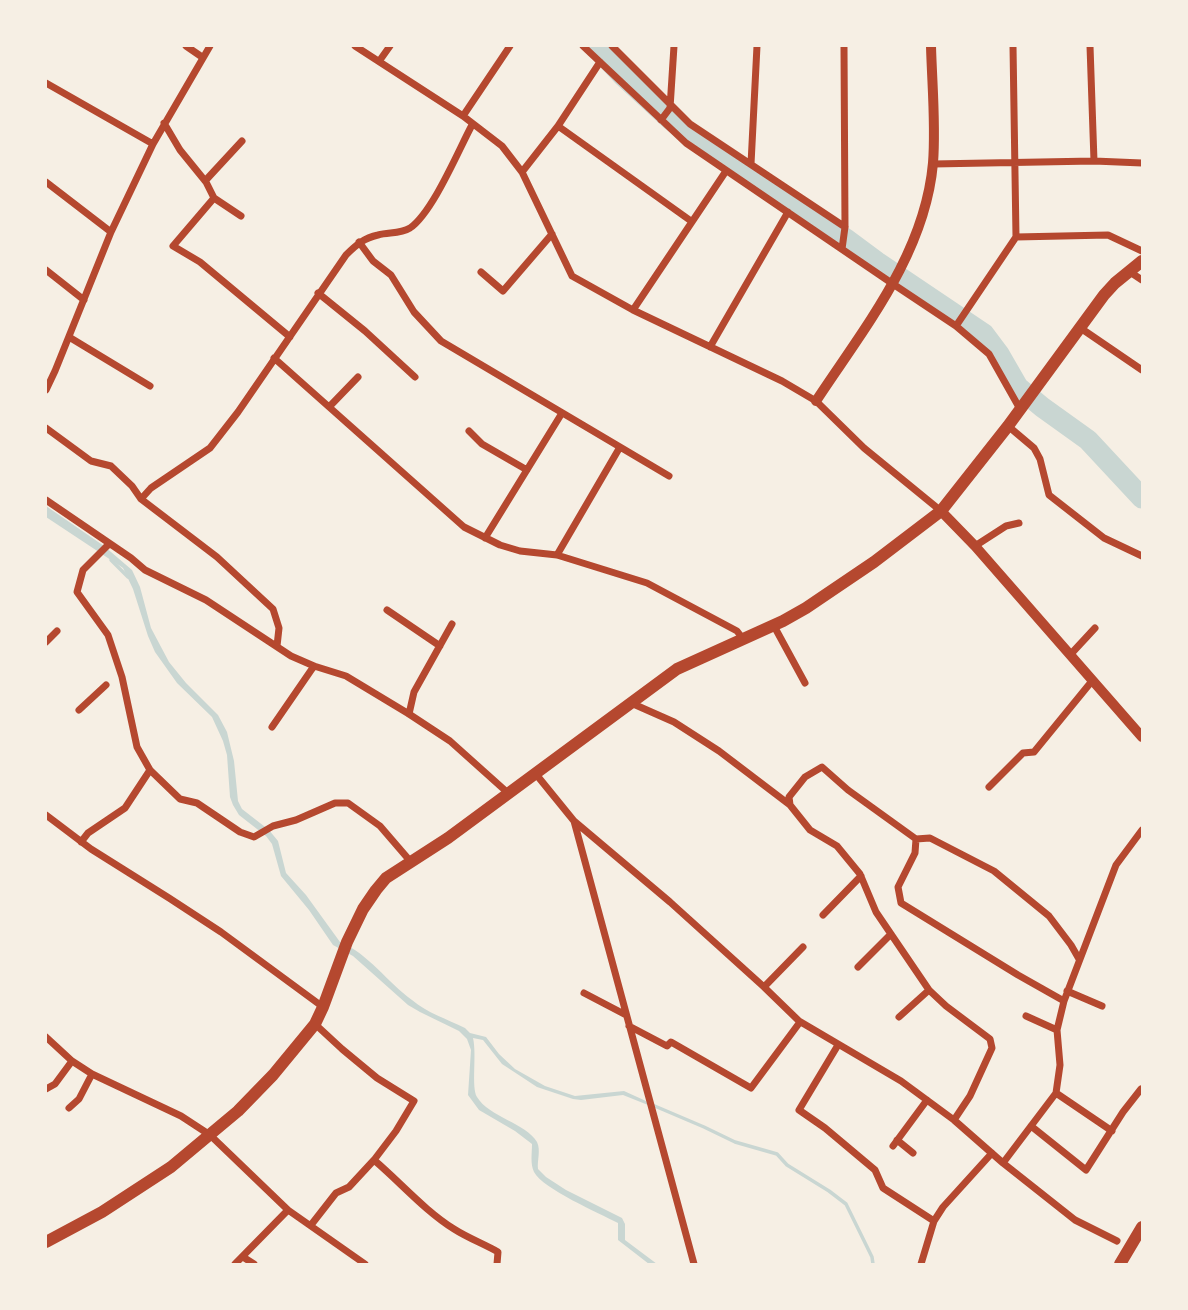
<!DOCTYPE html>
<html>
<head>
<meta charset="utf-8">
<style>
  body { margin:0 }
  #map { position:relative; width:1188px; height:1310px; overflow:hidden; background:#f6efe4; font-family:"DejaVu Sans",sans-serif }
  canvas { display:block }
  .frame { position:absolute; inset:0; border:47px solid #f6efe4; pointer-events:none }
</style>
</head>
<body>
<div id="map">
<canvas width="1188" height="1310"></canvas>
<div class="frame"></div>
</div>
<script>
const g = document.querySelector('canvas').getContext('2d');
g.lineJoin = 'round';
function fillPath(path, color) {
  g.fillStyle = color;
  g.fill(path, 'evenodd');
}
function stroke(path, color, width, dash) {
  g.strokeStyle = color;
  g.lineWidth = width;
  g.lineCap = dash ? 'butt' : 'round';
  g.setLineDash(dash || []);
  g.stroke(path);
}
fillPath(new Path2D(`
  M46,506L104,546L132,570L140,587L151,628L169,662L186,683L218,715L227,732L234,761L238,801L242,809L269,830L278,841L286,873L306,895L340,942C369,954 387,982 412,1000C427,1013 447,1019 465,1028L470,1033L486,1037L499,1054L515,1069L545,1086L575,1096L624,1091L646,1101L648,1105L623,1095L581,1100L573,1099L537,1087L502,1064L483,1040L473,1038C477,1055 471,1087 477,1097C489,1117 526,1123 537,1142C541,1150 537,1161 538,1169L546,1177L566,1190L622,1218L625,1224V1240L657,1264H649L618,1240V1223C599,1213 543,1189 534,1172C530,1164 532,1153 532,1144L515,1131L479,1110L468,1095L471,1050L467,1039L459,1031L420,1012L408,1005L353,956L333,945L309,910L281,876L272,844L266,836L239,815L233,805L230,797L227,755L223,741L212,717L177,683L155,652L148,636L133,589L123,568L46,517Z`), '#c9d6d2');
stroke(new Path2D(`
  M111,560L128,577
  M650,1104L704,1127L735,1142L777,1154L787,1165L829,1191L846,1204L872,1257L873,1264`), '#c9d6d2', 3.5);
stroke(new Path2D(`
  M595,46L623,76L671,120L710,149L846,239L877,262L984,334L999,354L1018,387L1042,407L1088,440L1142,498`), '#c9d6d2', 21);
stroke(new Path2D(`
  M186,46L202,57
  M355,46L463,116L502,146L522,172L572,276L633,310L782,381L816,401L864,448L941,511
  M583,46L686,143L893,284L956,326L989,354L1020,409
  M612,46L690,124L845,227
  M1090,46L1094,161
  M380,60L390,46
  M46,83L153,144
  M463,116L510,46
  M661,120L670,108L674,46
  M164,123L180,150L206,182L214,198L241,216
  M558,126L691,221
  M751,164L757,46
  M933,164L1094,161L1142,163
  M522,172L558,126L600,62
  M205,181L242,141
  M46,182L111,232
  M214,198L173,246L200,262L290,337
  M1016,237L1108,235L1142,251
  M359,242L373,261L391,275L414,312L441,341L620,447L557,555
  M842,249L845,227L844,46
  M46,270L84,300
  M481,272L503,291L552,234
  M1130,272L1142,280
  M318,293L365,331L415,377
  M633,310L726,171
  M956,326L1016,237L1013,46
  M1079,327L1142,370
  M69,337L150,386
  M710,347L788,212
  M274,358L464,527L500,545L520,551L557,555L647,583L737,631L743,639
  M46,390L55,371L111,232L153,144L210,46
  M330,406L358,377
  M1008,426L1034,448L1040,459L1049,495L1104,538L1142,556
  M46,428L91,461L111,466L132,486L141,499L217,557L273,609L279,628L277,646
  M469,431L482,444L527,470
  M620,447L669,476
  M141,499L151,488L210,448L238,412L346,255C356,245 364,238 378,235C389,232 400,234 410,228C433,212 458,151 472,125
  M46,500L131,558L145,570L206,600L291,656L314,666L346,676L409,714L450,741L508,793
  M485,538L562,413
  M109,544L83,570L77,592L108,635L122,677L137,747L150,770L180,799L197,803L240,832L254,837L273,826L296,820L335,803H348L380,826L411,862
  M975,546L1006,526L1019,523
  M387,610L440,646
  M774,626L805,683
  M46,642L57,631
  M1070,655L1095,628
  M631,703L674,722L719,751L790,805
  M79,710L106,685
  M409,714L414,692L452,624
  M272,727L314,666
  M535,773L574,821L694,1264
  M989,787L1023,753L1034,752L1092,681
  M46,815L91,849L169,898L221,932L323,1007
  M574,821L670,902L764,987L799,1021L901,1081L954,1120L1003,1163L1075,1220L1117,1241
  M916,839L930,838L994,871L1049,916L1071,945L1079,959
  M81,842L88,833L125,808L150,770
  M823,915L861,876
  M858,967L891,934
  M764,987L803,947
  M1067,991L1102,1006
  M584,993L626,1015
  M1026,1016L1057,1030
  M899,1017L929,990
  M629,1026L667,1046L671,1042L751,1088L800,1022
  M46,1037L72,1061L92,1074L181,1116L210,1135L288,1210L365,1264
  M838,1045L799,1110L825,1128L875,1170L883,1188L934,1221
  M46,1089L55,1084L72,1061
  M1056,1093L1112,1131
  M69,1108L79,1099L92,1074
  M954,1120L970,1096L992,1048L990,1039L946,1006L929,990L876,912L860,874L837,846L810,830L790,805L789,797L805,777L822,767L848,790L916,839L915,853L898,887L901,903L1018,975L1064,1001
  M1031,1126L1086,1170L1123,1112L1141,1089
  M897,1140L913,1153
  M893,1146L927,1100
  M374,1160C400,1182 425,1211 454,1229C468,1238 484,1244 498,1252L497,1264
  M1003,1163L1056,1093L1060,1065L1057,1030L1064,1001L1116,865L1142,830
  M311,1225L336,1193L349,1187L374,1160L396,1131L414,1101L377,1078L342,1049L315,1024
  M243,1257L254,1264
  M235,1264L288,1210
  M921,1264L934,1221L943,1207L992,1153`), '#b5482f', 7);
stroke(new Path2D(`
  M816,401C864,328 925,254 933,163C936,125 932,84 931,46`), '#b5482f', 10);
stroke(new Path2D(`
  M941,511L975,546L1142,737`), '#b5482f', 10);
stroke(new Path2D(`
  M46,1242L102,1212L171,1167L238,1111L273,1075L315,1024L323,1007L347,942L363,909L376,890L386,878L448,838L677,669L783,621L806,608L874,562L941,511L1008,426L1104,295L1115,283L1142,261`), '#b5482f', 12);
stroke(new Path2D(`
  M1120,1264L1142,1227`), '#b5482f', 12);
</script>
</body>
</html>
